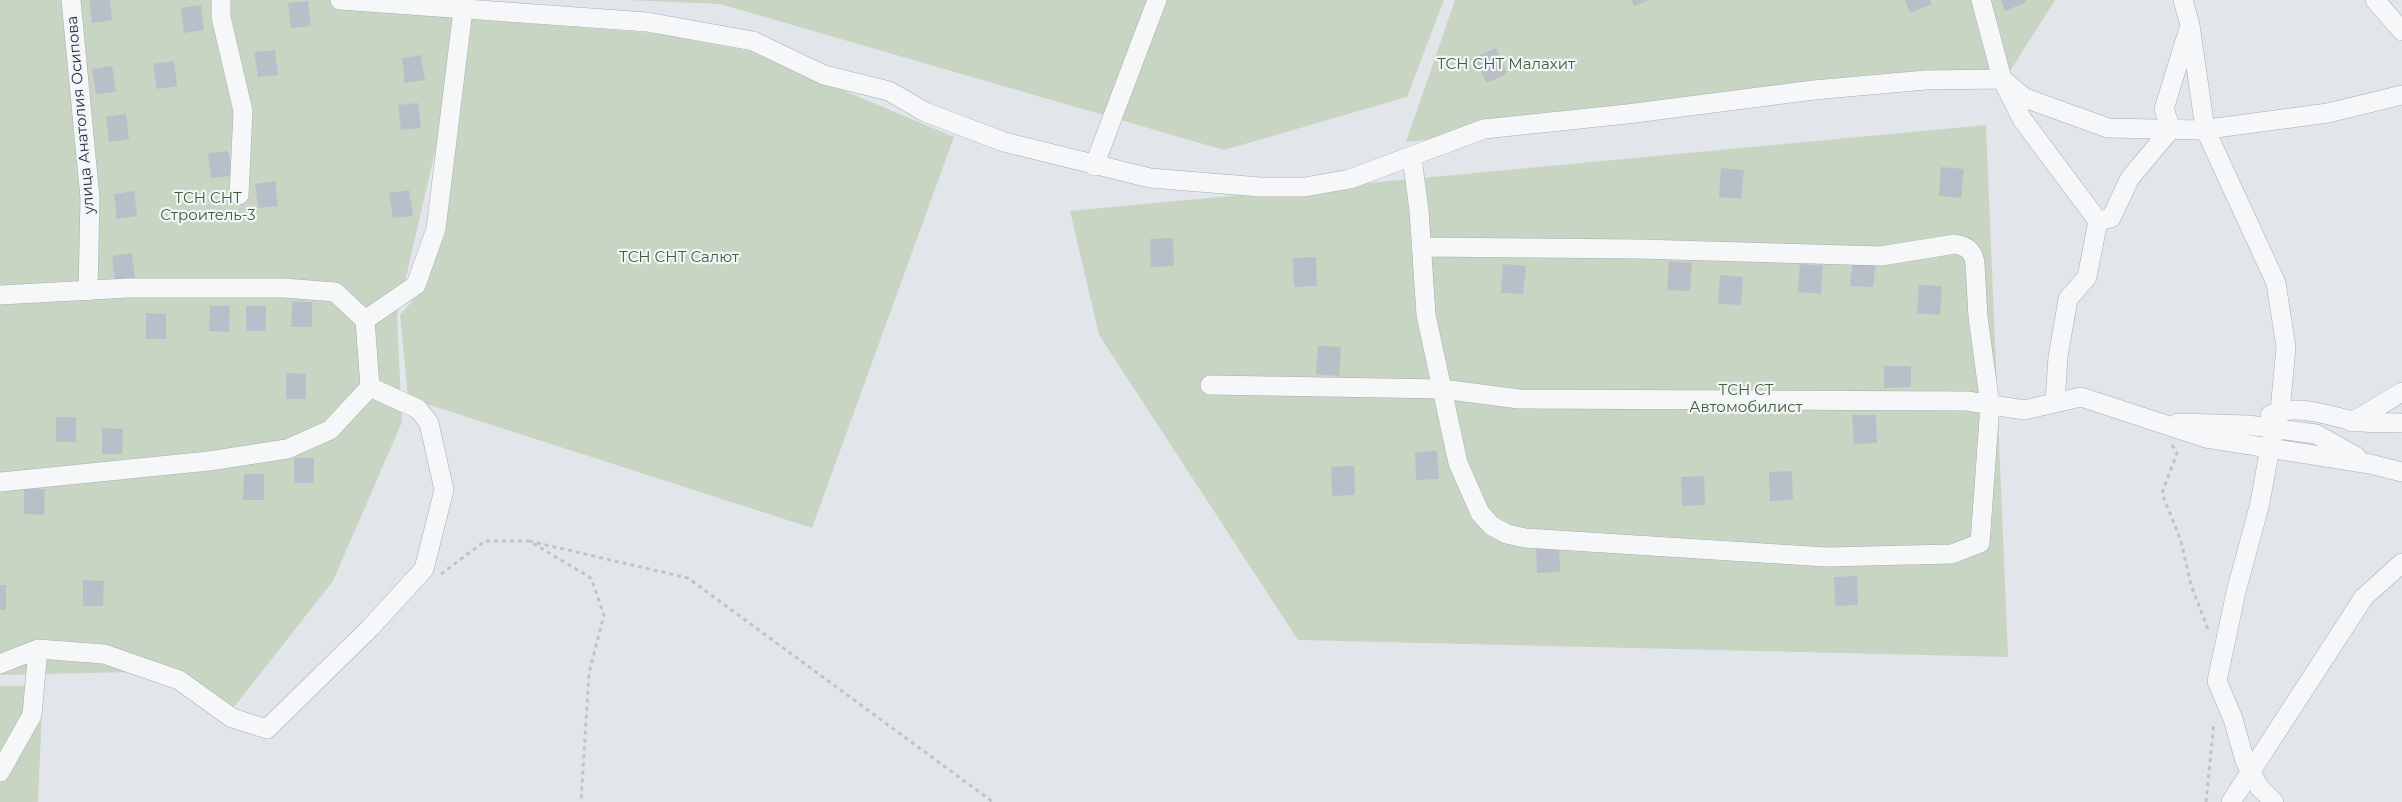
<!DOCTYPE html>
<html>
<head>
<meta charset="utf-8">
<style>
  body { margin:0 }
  canvas { display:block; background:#e2e6eb }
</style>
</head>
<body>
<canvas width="2402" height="802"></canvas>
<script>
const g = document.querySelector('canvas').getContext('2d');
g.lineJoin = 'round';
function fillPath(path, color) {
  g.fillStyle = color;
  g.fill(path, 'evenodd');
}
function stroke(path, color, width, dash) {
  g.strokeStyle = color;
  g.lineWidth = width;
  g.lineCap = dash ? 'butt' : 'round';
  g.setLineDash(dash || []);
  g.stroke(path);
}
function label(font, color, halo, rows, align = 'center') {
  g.font = font + ' Montserrat,sans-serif';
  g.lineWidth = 4.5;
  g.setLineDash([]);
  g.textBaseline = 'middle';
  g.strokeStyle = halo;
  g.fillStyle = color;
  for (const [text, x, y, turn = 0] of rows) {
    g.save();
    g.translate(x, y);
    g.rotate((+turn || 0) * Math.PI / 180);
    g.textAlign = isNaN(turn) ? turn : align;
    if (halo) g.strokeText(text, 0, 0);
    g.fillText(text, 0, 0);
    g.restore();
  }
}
fillPath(new Path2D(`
  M0,0H470L397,316L402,422L333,581L234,707L182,671L0,675Z
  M628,0H1444L1407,97L1224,150L720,4Z
  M1455,0H2055L2007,76L1406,142Z
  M471,19L653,33L750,51L954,137L812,528L408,398L400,315L428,283Z
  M1986,125L2008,657L1298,640L1099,335L1070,211Z
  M0,686H43L38,802H0Z`), '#c8d5c3');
fillPath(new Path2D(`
  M89,0H110L112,20L92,23Z
  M1632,0H1649L1634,6Z
  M1905,0H1930L1932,4L1910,13Z
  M2001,0H2026L2027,2L2005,11Z
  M308,1L311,26L291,28L288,3Z
  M201,5L204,30L184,33L181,8Z
  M1496,48L1507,74L1486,83L1475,57Z
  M275,50L278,75L258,77L254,52Z
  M421,55L425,80L405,83L402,58Z
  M174,61L177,86L157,89L153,64Z
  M112,66L116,92L96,94L92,69Z
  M418,103L421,128L401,130L398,105Z
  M126,114L129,139L109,142L106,117Z
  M228,151L232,176L211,178L208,153Z
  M1941,167L1964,169L1961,198L1939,196Z
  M1721,168L1744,170L1741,199L1719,197Z
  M275,181L278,206L258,208L255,184Z
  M409,190L413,216L393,218L389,193Z
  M134,191L137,216L117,219L114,194Z
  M1173,238L1174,266L1151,267L1150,239Z
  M132,253L135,278L115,281L112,256Z
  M1316,257L1317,286L1294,287L1293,258Z
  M1853,257L1876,259L1873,287L1850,286Z
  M1669,261L1692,263L1690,291L1667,290Z
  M1503,264L1526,266L1523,294L1501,293Z
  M1800,264L1823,266L1821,294L1798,292Z
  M1720,275L1743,277L1741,305L1718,304Z
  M1919,285L1942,286L1940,315L1917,313Z
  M292,302H312V327H291Z
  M210,306H230L229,332L209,331Z
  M246,306H266V331H246Z
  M146,313L166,314V339H146Z
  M1318,346L1341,347L1339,376L1316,374Z
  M1884,366H1911V387L1884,388Z
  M286,373L306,374V399H286Z
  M1852,415H1876L1877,443L1854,444Z
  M56,417H76V442H56Z
  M102,428L123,429L122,454H102Z
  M1437,451L1439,479L1416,480L1415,452Z
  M294,458H314V483H294Z
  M1354,466L1355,495L1332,496L1331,467Z
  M1792,471L1793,500L1770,501L1769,472Z
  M244,474H264V500H243Z
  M1704,476L1705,505L1682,506L1681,477Z
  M24,489H45L44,515L24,514Z
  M1559,544L1560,572L1537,573L1536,545Z
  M1857,576L1858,605L1835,606L1834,577Z
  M83,580L104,581L103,606H83Z
  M0,585H6V610H0Z`), '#b9bfc8');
const minor = new Path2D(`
  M71,0L90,198L88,291
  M221,0V17L243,111L239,195
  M340,0L647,22L753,41L824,75L889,91L925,112L1004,142L1150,178L1260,187H1305L1350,179L1484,129L1627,114L1814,90L1926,80L2002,79L2025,98L2108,128L2201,130L2328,113L2402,95
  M1981,0L2002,79L2022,119L2098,221
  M2375,0L2402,31
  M2190,25L2205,129L2276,283L2286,347L2280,411L2270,447L2260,503L2236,592L2217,681L2233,719L2245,761L2259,787L2274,802
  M2171,129L2164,109L2190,25L2183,0
  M1412,158L1419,210L1426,315L1458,463L1480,513L1492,526L1507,534L1525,538L1826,557L1952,554L1980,543L1990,405L1978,317L1975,264C1974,252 1967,246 1955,244L1881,256L1640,249L1421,247
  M1094,166L1157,0
  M0,295L129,288H284L335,292L365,320L370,387L330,430L287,449L209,461L0,482
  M365,320L416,285L436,229L463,10
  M1210,385L1442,389L1519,399L1967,401L2024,410L2081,397L2206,438L2370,464L2402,472
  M2055,402L2058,357L2068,299L2087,277L2098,221L2111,218L2130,178L2171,129
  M2270,415C2299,403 2327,416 2355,421C2370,424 2387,422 2402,423
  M2352,422L2402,392
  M2178,423L2248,425L2316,434L2357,457
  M0,664L38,649L104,654L179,680L232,718L267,729L370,628L424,569L444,490L429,423L418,409L370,387
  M0,772L32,715L38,649
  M2231,802L2364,597L2402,563`);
stroke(minor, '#a7adb5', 20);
stroke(new Path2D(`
  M2172,445L2177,453L2162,493L2181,541L2191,585L2209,632
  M529,541L688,578L993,802
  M441,574L485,541H529L591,578L604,615L589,673L581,802
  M2206,802L2214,722`), '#c0c4ca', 3, [4, 4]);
stroke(minor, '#f5f7f9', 19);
label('15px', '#3f6037', '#f2f5f8', [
  ["ТСН СНТ Малахит",1506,65],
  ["ТСН СНТ",208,199],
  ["Строитель-3",208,216],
  ["ТСН СНТ Салют",679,258],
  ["ТСН СТ",1746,391],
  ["Автомобилист",1746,408]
]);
label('15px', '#2a3443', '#f2f5f8', [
  ["улица Анатолия Осипова",81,115,-95]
]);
</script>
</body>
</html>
